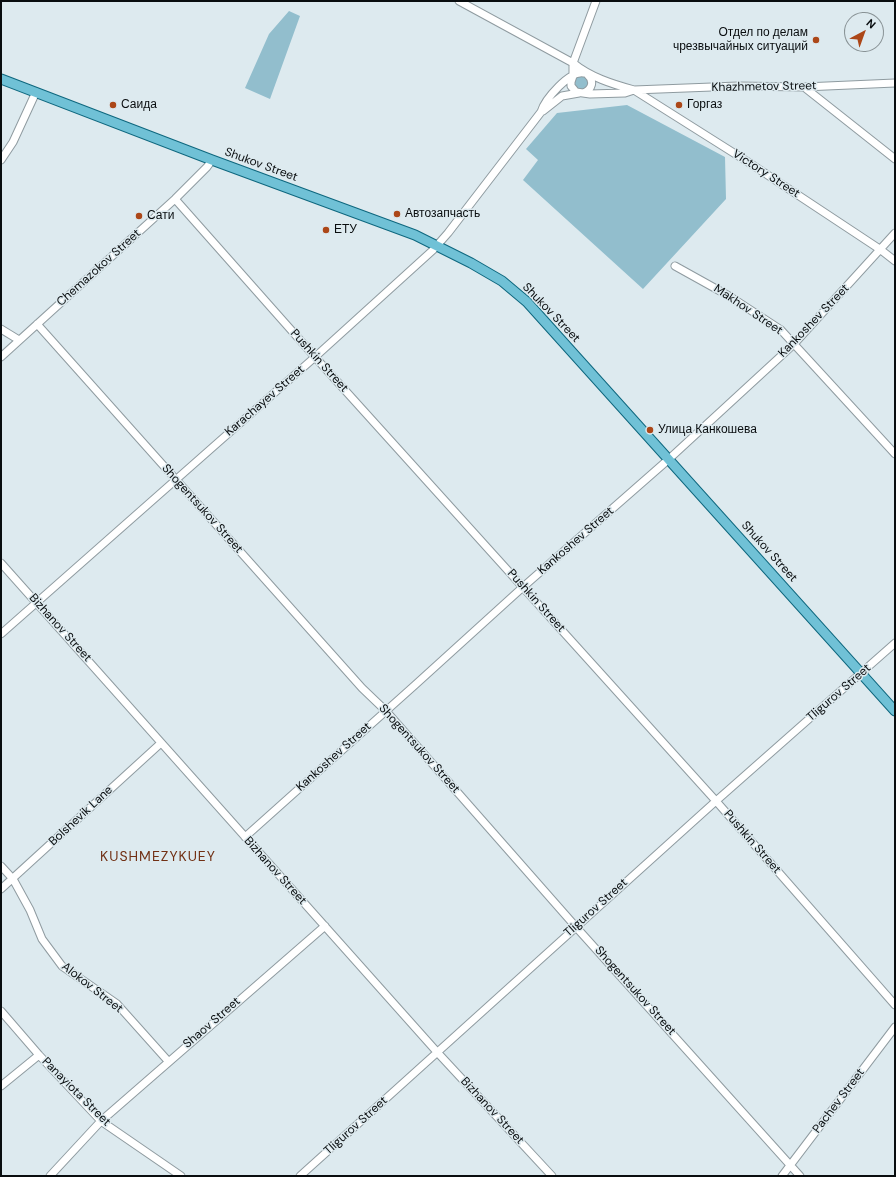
<!DOCTYPE html>
<html>
<head>
<meta charset="utf-8">
<style>
  body { margin:0 }
  #map { position:relative; width:896px; height:1177px; overflow:hidden; background:#ddeaef; font-family:"DM Sans",sans-serif }
  canvas { display:block }
  .frame { position:absolute; inset:0; border:2px solid #090d0f; pointer-events:none }
  .north { position:absolute; left:844px; top:12px; width:40px; height:40px; box-sizing:border-box; background:#ddeaef; border:1px solid #889295; border-radius:50%; rotate:41deg; font-size:11px; font-weight:700; line-height:16px; text-align:center; color:#090d0f }
  .north::after { content:''; display:block; margin:auto; width:14px; height:18px; background:#ac4718; clip-path:polygon(50% 0,100% 100%,50% 72%,0 100%) }
</style>
</head>
<body>
<div id="map">
<canvas width="896" height="1177"></canvas>
<div class="frame"></div>
<div class="north">N</div>
</div>
<script>
const g = document.querySelector('canvas').getContext('2d');
g.lineJoin = 'round';
function fillPath(path, color) {
  g.fillStyle = color;
  g.fill(path, 'evenodd');
}
function stroke(path, color, width, dash) {
  g.strokeStyle = color;
  g.lineWidth = width;
  g.lineCap = dash ? 'butt' : 'round';
  g.setLineDash(dash || []);
  g.stroke(path);
}
function label(font, color, halo, rows, align = 'center') {
  g.font = font + ' "DM Sans",sans-serif';
  g.lineWidth = 3;
  g.setLineDash([]);
  g.textBaseline = 'middle';
  g.strokeStyle = halo;
  g.fillStyle = color;
  for (const [text, x, y, turn = 0] of rows) {
    g.save();
    g.translate(x, y);
    g.rotate((+turn || 0) * Math.PI / 180);
    g.textAlign = isNaN(turn) ? turn : align;
    if (halo) g.strokeText(text, 0, 0);
    g.fillText(text, 0, 0);
    g.restore();
  }
}
fillPath(new Path2D(`
  M289,11L300,16L270,99L245,88L269,34Z
  M574 83a7 7 0 1 1 14 0a7 7 0 1 1-14 0Z
  M627,105L725,157L726,199L643,289L523,180L538,160L526,149L557,113Z`), '#92becd');
const minor = new Path2D(`
  M459,1L573,63C590,77 612,84 634,90L748,162L881,250L895,261
  M596,1L573,63V76L571,82V86L576,92L590,94L625,93L634,90L738,86L804,87L895,83
  M804,87L895,159
  M583,93C592,90 595,81 587,74
  M543,111L562,96L579,93
  M1,160L13,142L36,92
  M175,199L315,357L716,801L895,1005
  M675,266L729,296L781,330L895,454
  M37,324L362,688L386,711L576,927L800,1176
  M1,329L19,340
  M1,357L175,199L207,167L212,160
  M1,563L437,1052L552,1176
  M1,634L315,357L433,250L448,233L541,112C545,99 570,70 584,73
  M245,837L415,685L523,587L669,459L794,344L895,233
  M1,866L13,879L30,910L42,939L62,966L117,1004L168,1061
  M1,889L161,743
  M1,1011L39,1055L101,1121L181,1176
  M1,1086L39,1055
  M50,1176L101,1121L325,926
  M300,1176L716,801L895,643
  M782,1176L895,1027`);
const major = new Path2D(`
  M1,79L212,160L415,235L471,263L502,281L527,302L895,711`);
stroke(minor, '#8f9ba0', 9);
stroke(major, '#0e677e', 11);
stroke(minor, '#fff', 7);
stroke(major, '#70c1d6', 9);
for (const [x, y, r, color] of [
  [816,40,4,"#ac4718"],
  [113,105,4,"#ac4718"],
  [679,105,4,"#ac4718"],
  [397,214,4,"#ac4718"],
  [139,216,4,"#ac4718"],
  [326,230,4,"#ac4718"],
  [650,430,4,"#ac4718"]
]) {
  const dot = new Path2D();
  dot.arc(x, y, r, 0, 2 * Math.PI);
  g.fillStyle = color;
  g.fill(dot);
  stroke(dot, '#ddeaef', 1.5);
}
label('12px', '#090d0f', '#ddeaef', [
  ["Отдел по делам",808,33,"right"],
  ["чрезвычайных ситуаций",808,47,"right"],
  ["Саида",121,105],
  ["Горгаз",687,105],
  ["Автозапчасть",405,214],
  ["Сати",147,216],
  ["ЕТУ",334,230],
  ["Улица Канкошева",658,430]
], 'left');
label('12px', '#090d0f', '#ddeaef', [
  ["Khazhmetov Street",764,87,-1],
  ["Shukov Street",261,165,20],
  ["Victory Street",766,174,33],
  ["Chemazokov Street",99,268,-42],
  ["Makhov Street",748,310,34],
  ["Shukov Street",551,313,46],
  ["Kankoshev Street",814,321,-46],
  ["Pushkin Street",319,361,48],
  ["Karachayev Street",265,401,-41],
  ["Shogentsukov Street",202,509,48],
  ["Kankoshev Street",576,541,-41],
  ["Shukov Street",769,552,48],
  ["Pushkin Street",536,601,48],
  ["Bizhanov Street",60,628,48],
  ["Tligurov Street",839,693,-41],
  ["Shogentsukov Street",419,749,48],
  ["Kankoshev Street",334,757,-42],
  ["Bolshevik Lane",81,816,-43],
  ["Pushkin Street",752,842,49],
  ["Bizhanov Street",275,871,48],
  ["Tligurov Street",596,908,-42],
  ["Alokov Street",92,988,38],
  ["Shogentsukov Street",635,991,48],
  ["Shaov Street",212,1023,-41],
  ["Panayiota Street",76,1092,45],
  ["Pachev Street",839,1101,-53],
  ["Bizhanov Street",492,1111,47],
  ["Tligurov Street",356,1126,-42]
]);
g.letterSpacing = '1px';
label('14px', '#713014', '#ddeaef', [
  ["KUSHMEZYKUEY",158,857]
]);
g.letterSpacing = '0px';
</script>
</body>
</html>
